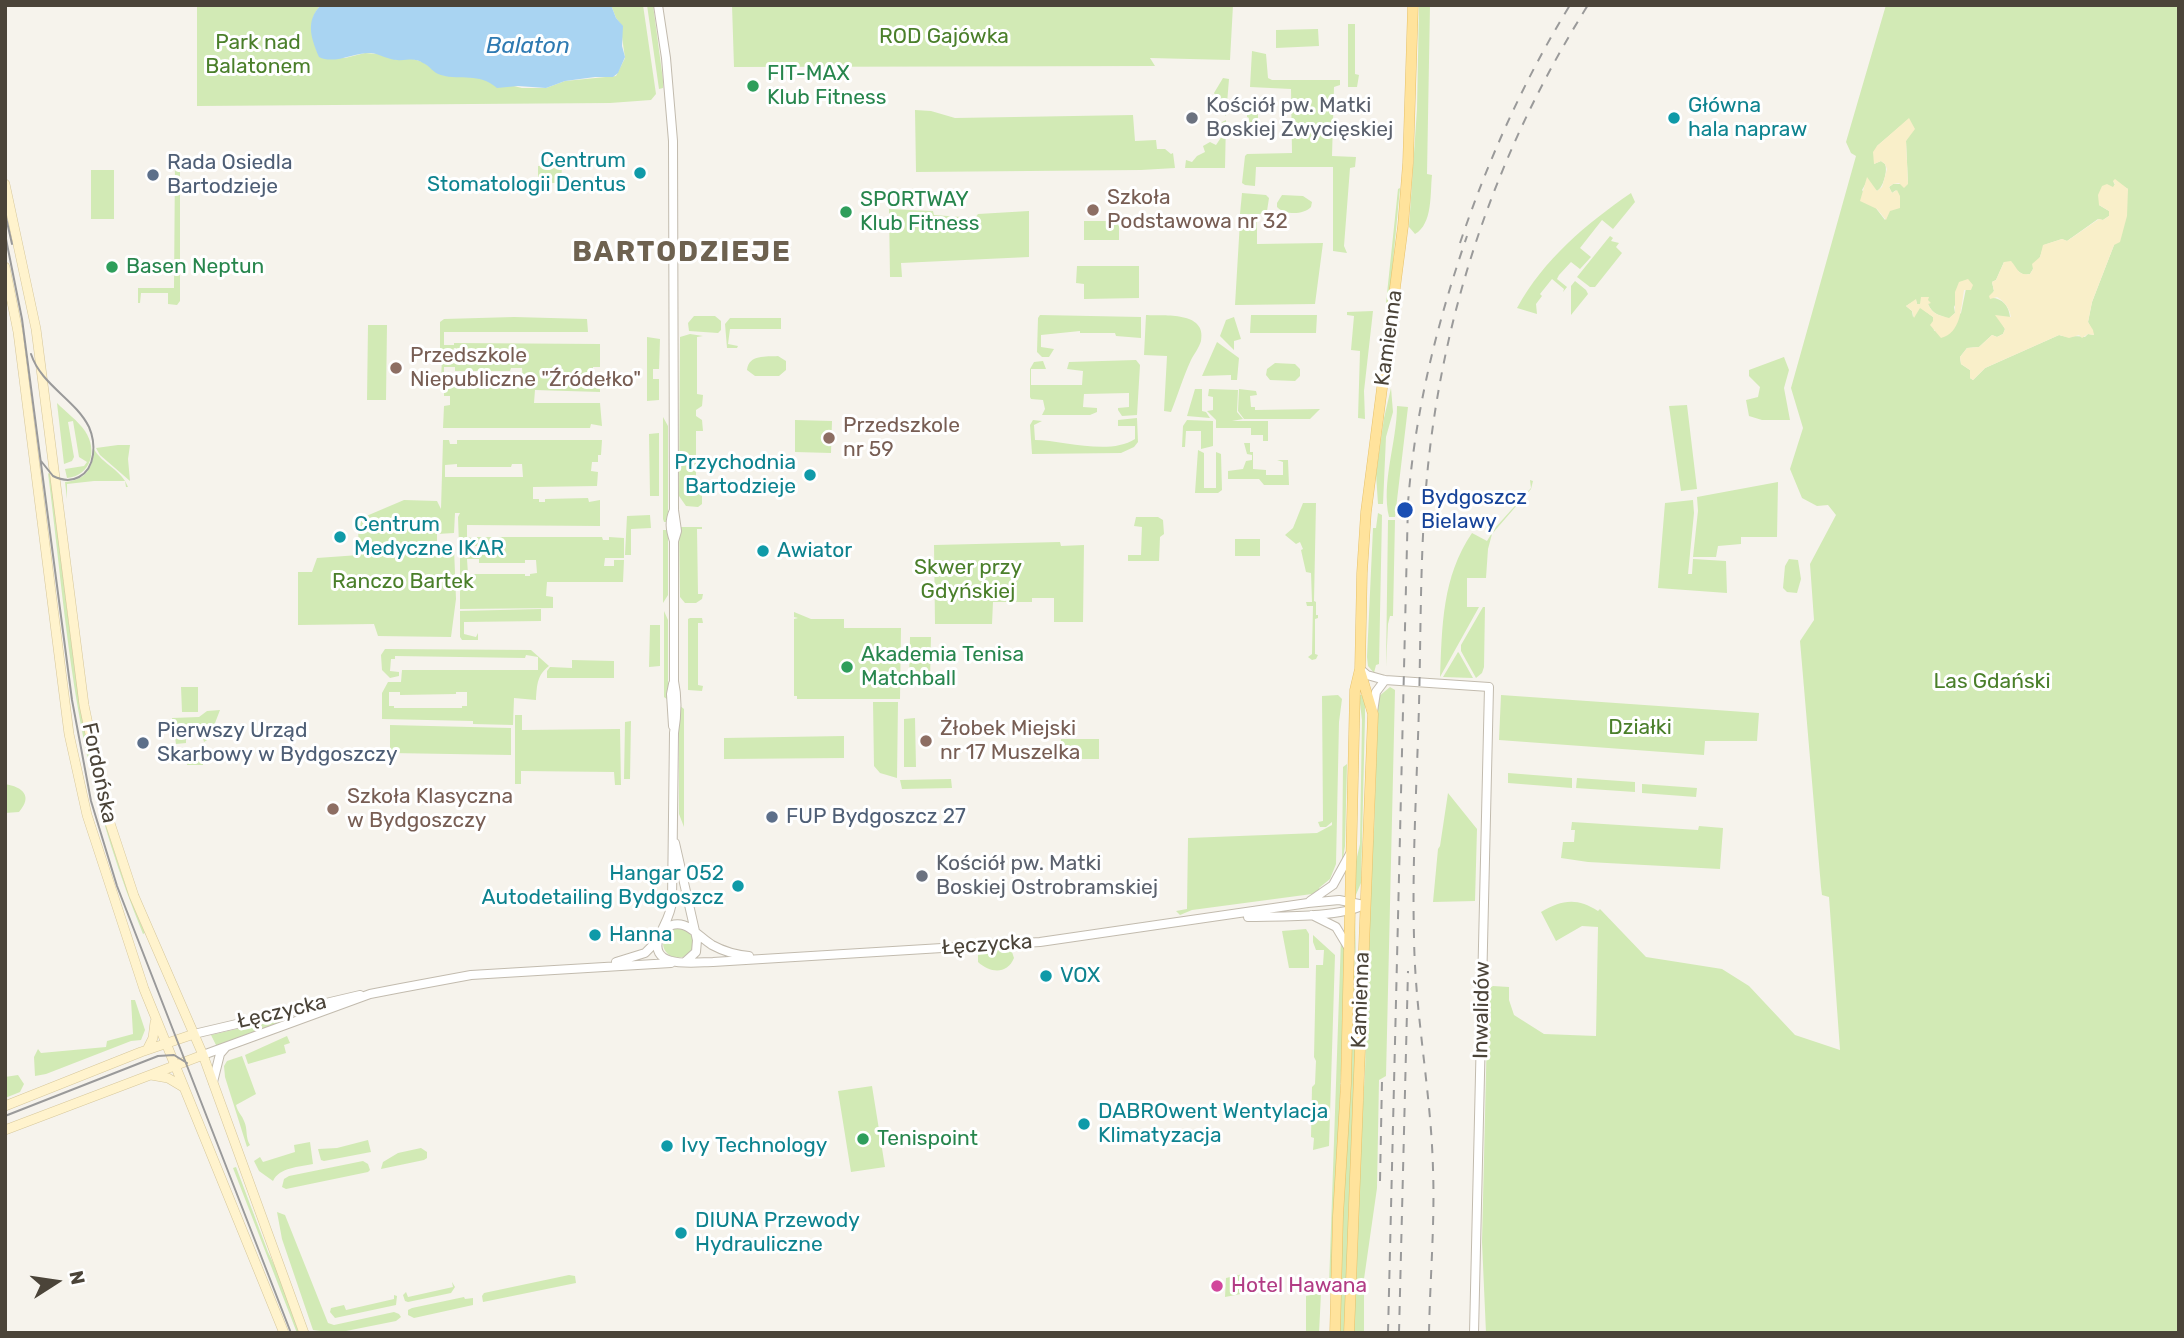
<!DOCTYPE html>
<html>
<head>
<meta charset="utf-8">
<style>
  body { margin:0 }
  #map { position:relative; width:2184px; height:1338px; overflow:hidden; background:#f6f3ec; font-family:Rubik,sans-serif }
  canvas { display:block }
  .frame { position:absolute; inset:0; border:7px solid #4b4439; pointer-events:none }
  .north { position:absolute; left:21px; top:1247px; width:70px; height:70px; -webkit-text-stroke:5px #fff; paint-order:stroke; rotate:78deg; font-size:19px; font-weight:700; line-height:28px; text-align:center; color:#4b4439 }
  .north::after { content:''; display:block; margin:auto; width:24px; height:32px; background:#4b4439; clip-path:polygon(50% 0,100% 100%,50% 72%,0 100%) }
</style>
</head>
<body>
<div id="map">
<canvas width="2184" height="1338"></canvas>
<div class="frame"></div>
<div class="north">N</div>
</div>
<script>
const g = document.querySelector('canvas').getContext('2d');
g.lineJoin = 'round';
function fillPath(path, color) {
  g.fillStyle = color;
  g.fill(path, 'evenodd');
}
function stroke(path, color, width, dash) {
  g.strokeStyle = color;
  g.lineWidth = width;
  g.lineCap = dash ? 'butt' : 'round';
  g.setLineDash(dash || []);
  g.stroke(path);
}
function label(font, color, halo, rows, align = 'center') {
  g.font = font + ' Rubik,sans-serif';
  g.lineWidth = 6;
  g.setLineDash([]);
  g.textBaseline = 'middle';
  g.strokeStyle = halo;
  g.fillStyle = color;
  for (const [text, x, y, turn = 0] of rows) {
    g.save();
    g.translate(x, y);
    g.rotate((+turn || 0) * Math.PI / 180);
    g.textAlign = isNaN(turn) ? turn : align;
    if (halo) g.strokeText(text, 0, 0);
    g.fillText(text, 0, 0);
    g.restore();
  }
}
fillPath(new Path2D(`
  M197,5H321C307,20 312,34 317,51L335,58H345L365,53L379,54L397,60L410,58L423,62L442,75L481,78L522,88H546L565,81L616,76L625,58L620,23L616,18L611,5H643L656,94L651,100L610,103L197,106Z
  M647,5H653L663,80V88L659,89Z
  M732,5H1233L1230,60L1150,58L1155,66L734,67Z
  M1419,5H1430L1427,174L1432,175C1430,193 1433,224 1415,234L1409,227L1417,109Z
  M1886,5H2179V1333H1486L1482,1242L1488,989L1493,986L1509,987V1000L1514,1015L1544,1034L1596,1036L1598,927L1582,926L1556,941L1541,912C1561,900 1577,897 1598,911L1600,909L1646,957L1722,969L1749,986L1795,1035L1840,1050L1829,897L1822,895L1821,887L1800,641L1814,620L1810,564L1836,515L1828,505L1817,506L1802,498L1790,469L1803,428L1791,388L1856,156L1851,153L1846,142ZM1909,119L1906,141L1908,184H1893L1889,187L1892,193L1896,190L1885,220L1862,190L1866,183L1877,191C1883,188 1888,171 1885,164L1881,161L1874,164L1877,146ZM2113,181L2128,189L2114,245L2092,302L2088,322L2094,335L2088,334L2085,337C2076,335 2069,338 2059,335L1985,368L1973,380L1970,378V370L1961,364L1960,357L1967,348L1979,347L1992,335L1997,337L2003,334L2005,329L2001,321L2010,317C2009,305 2001,297 1990,298L1994,291L1992,282L1996,280L2004,262L2024,275L2030,274L2040,257L2044,245L2062,239L2067,241L2098,219L2103,220L2109,216V211L2099,205L2109,187L2113,188L2115,185ZM1968,279L1961,313L1934,331L1933,317L1920,307L1913,317L1912,311L1906,306L1916,300L1917,304L1920,305L1922,301L1928,304C1933,315 1938,314 1949,319L1955,313L1954,307Z
  M1348,24H1355V74L1359,75L1357,87H1348Z
  M1318,29L1319,46L1276,48V30Z
  M1252,51L1266,54L1268,78L1272,80H1340V85L1334,87L1332,156L1356,157L1355,167L1350,168L1344,246L1347,253L1333,251V167H1256L1255,186L1245,185L1242,183L1245,156L1247,154L1292,153L1291,89L1250,87Z
  M1223,78L1229,79L1226,116C1220,111 1219,100 1214,93Z
  M1256,99L1258,100V131H1247L1249,118L1247,117L1248,100Z
  M915,110L931,111L955,118L1133,115L1135,141L1156,140L1157,149H1165L1171,154L1173,153L1175,168L1141,170L916,172Z
  M1226,120L1225,168H1185L1186,160L1192,162L1197,156L1205,152L1203,146L1210,142L1216,145L1222,136L1217,132L1222,122Z
  M175,160H180V301L177,305L168,304V293H141L140,303H138V288H174Z
  M538,166H562L561,183H538Z
  M91,170H114V219H91Z
  M1400,188L1389,304L1386,303L1398,189Z
  M1242,193L1266,195L1269,198L1267,211L1260,214H1240Z
  M1631,193L1635,202L1613,229L1602,220L1580,248L1591,257L1580,269L1571,262L1559,275L1557,279L1567,287L1563,292L1564,289L1552,279L1540,294L1542,296L1536,304L1537,314L1517,308C1544,259 1586,224 1631,193Z
  M1282,195L1303,196L1312,202L1311,207C1303,215 1285,215 1277,207V203Z
  M889,209L933,211L934,215L975,218L978,214L1029,211V257L901,263L902,277H890Z
  M1084,221H1119V240H1084Z
  M1240,221L1257,222V244L1323,243L1315,304L1235,305Z
  M1610,236L1613,238L1611,241L1619,243L1616,247L1622,253L1595,287H1590L1577,277Z
  M1077,266H1139V298L1084,299V284L1076,283Z
  M1575,281L1586,290L1588,294L1571,315V286Z
  M1373,311L1364,391L1365,419L1358,418L1360,351L1351,350L1354,316L1347,315V312Z
  M1040,315L1141,317V338L1116,336L1115,333H1080V331L1041,335V347L1054,349L1049,357H1042L1037,352L1038,318Z
  M1146,315C1164,316 1207,311 1201,341C1199,348 1194,354 1191,360C1183,377 1178,395 1171,412L1164,411L1167,356L1144,355Z
  M1251,315H1317L1316,333H1250Z
  M694,316H715L721,321V330L718,333L689,331L688,323Z
  M514,317L587,319L588,332H444V345H454V343L600,344V367H593V377H600V392L535,390L534,403H600L602,426L591,424L590,428H443L444,406L450,405V396H444V382H441L442,357H456V348H454L451,355L440,353V322L444,319ZM444,367H455V371H510L511,368H522L523,381L444,382Z
  M1234,317L1241,339L1234,341V350L1220,336L1226,320Z
  M730,318H781V329H730L728,344L738,346L737,348H727L725,324Z
  M368,325H387L386,400H367Z
  M690,334L703,336L697,337V394L703,395L702,406L696,410V416L702,420L703,431H696V493H702V504L698,507L686,506L679,496L680,337Z
  M647,337L660,339L659,369H653V379H659V400L647,401Z
  M1217,342L1239,358L1237,380H1231V375L1202,376Z
  M778,356L786,361V370L779,376H755L747,370C749,354 766,357 778,356Z
  M1784,357L1789,370L1784,388L1790,420H1762L1749,416L1746,400L1758,397L1760,387L1749,376V370Z
  M1136,360L1140,365L1137,415L1122,416L1118,410V408L1129,407V393L1084,394L1083,407L1097,408V412L1090,415H1042L1045,409L1043,400L1031,399L1030,397V369L1034,362L1043,361L1046,369H1031V385H1082L1083,371L1067,369L1069,362Z
  M1275,363L1295,364L1300,369V376L1295,381L1270,380L1266,375L1267,369Z
  M1391,388L1393,412L1386,437L1383,504H1378L1376,474L1384,418Z
  M1195,389H1202V411L1206,412L1210,418L1187,416Z
  M1209,389L1238,390L1237,412L1243,419L1232,421H1268V441H1263V435H1251V428H1216V420L1207,411L1213,410V397L1208,396Z
  M1239,389L1256,391L1257,395L1250,396L1251,407H1255V410L1320,409L1310,419H1244L1238,411Z
  M57,403C66,412 78,421 85,431C98,450 91,476 67,478L65,469L84,466L87,462L79,457L73,421L68,422L74,457L72,461L64,464Z
  M1687,405L1697,489L1681,491L1669,406Z
  M1397,406L1408,407L1395,517H1389C1381,482 1397,442 1397,406Z
  M663,417L668,426V522H664L663,519Z
  M1137,418L1138,442L1134,447L1121,453L1032,454L1030,425L1033,420L1042,421L1034,425L1035,440C1062,440 1109,456 1135,439V426H1118V420Z
  M795,420L832,421L831,453L795,452Z
  M1187,420L1213,421V446L1201,449V431H1186L1185,447H1182L1183,426Z
  M659,433V496H650L649,434Z
  M443,440H449L450,444H457V440H602L601,455H598V462H592L591,471L598,472L597,486L533,487V499H539V502H545V499L588,498L589,502L600,500V526L467,525V537L472,538L473,541H477V537H602L603,540H609V537L624,538V558H605L604,566H614V560H624L623,582H547L546,596L553,597V608L460,609V552L479,550L480,546H459L458,517L460,513H455L454,533L437,534V543L454,548L456,599L451,637L378,636L374,624L298,625V572H312L317,558L359,555L358,527L364,517L404,500L437,501L441,509ZM457,464V467H511L512,464H522L523,477H445V465ZM467,559H479V563H525V560H536L537,573L530,574V576H525V574H468Z
  M1244,443H1250V452H1253V469L1266,470V475H1283V462L1277,460H1288L1289,485H1264L1259,479H1228V471L1243,469L1246,461L1252,460V455L1247,454Z
  M118,445H130L128,459L130,481L100,455L96,448Z
  M94,449C102,464 122,470 128,487H126L125,481H94L67,484V499L65,482C87,480 93,467 94,449Z
  M1198,450L1204,453V488H1216V452L1221,454L1222,490L1218,493H1195Z
  M48,473L51,475C71,631 81,788 145,933L143,934C119,875 100,816 87,755C67,662 60,567 48,473Z
  M1530,480L1533,481L1531,489L1492,534L1488,549L1486,578H1467V607H1479L1440,677C1442,626 1442,577 1472,533L1487,541L1495,528L1531,488Z
  M1778,482L1777,537H1741V544L1718,546L1716,557H1693L1698,511L1697,497Z
  M1693,500L1694,513L1688,574H1692L1693,559L1726,561L1727,593L1658,588L1665,503Z
  M1303,503H1316L1314,601L1316,602V615H1318V618L1315,619V654L1318,655L1316,659L1312,660L1308,657L1312,654L1313,606H1307L1306,602H1312L1311,573L1306,572L1301,550L1303,549L1300,542L1296,544L1285,535L1293,528Z
  M1378,513L1382,515L1379,664L1376,665L1374,673L1368,666L1367,657L1373,528H1376Z
  M650,515L651,528L631,529V555H625L627,516Z
  M1136,517H1158L1163,520L1164,534L1160,537L1159,561H1128V555H1141L1142,527L1134,526Z
  M1388,520H1395L1393,616H1390L1388,624L1386,667Z
  M679,527H702V529H697L698,594H703L702,599L696,603H685L680,597Z
  M663,530H668V595L663,603Z
  M1235,539H1260V556H1235Z
  M1060,542L1061,546L1084,545L1083,622H1054V598H1032V602H993L992,624H935L934,545Z
  M1789,559L1798,560L1801,579L1797,593L1787,592L1783,588L1785,566Z
  M1483,607H1485L1484,667L1482,673L1476,678L1461,651V645Z
  M541,609V621L464,622V634L476,637L478,633V640H462L460,637V611Z
  M664,611L668,620V700L664,697Z
  M794,612L811,619H844V628H901L900,699H797V696H794V619L798,618L794,617Z
  M690,618H702L703,623H698V685L703,686L702,691L688,690V619Z
  M650,625H660V666L649,667Z
  M910,637H931L930,681H909Z
  M385,649L531,650L549,666C537,675 537,685 536,700L514,698L513,725L473,724V721L382,719V693L388,682H401L402,670H538V657L526,655L525,658L395,656V659H391L390,671L399,672V676L390,678L382,670L381,655ZM389,692H400V695L456,694V692H467V706H462V708H394V706H389Z
  M1458,652L1459,653L1473,678L1443,677Z
  M572,660L614,661V678H547V671L550,667L572,668Z
  M181,687H198V712H182Z
  M1390,687L1395,690L1386,1076L1379,1080L1377,1188L1364,1279V1333H1353L1357,1196L1365,1072L1370,870L1374,832L1378,697Z
  M1338,695L1342,699L1339,722L1336,864L1330,879L1319,888L1320,891L1312,894L1192,910L1180,915L1176,911L1187,909L1188,838L1317,833L1332,825V822L1326,827H1320L1318,822L1323,821L1322,696Z
  M1359,695H1365V717L1361,883L1355,897L1356,861L1360,844L1362,720Z
  M1501,695L1759,713L1757,741H1705L1704,755L1499,740Z
  M873,702H898L897,778L880,773L874,766Z
  M679,705L684,709V827L679,814Z
  M220,710L215,723V735L204,742L203,738L211,737V725H180L179,737L186,738V743L176,744L172,718L199,717L207,711Z
  M515,715H522V730L620,729L621,785H615L614,772L521,771V784H515Z
  M915,718L916,767H904V719Z
  M631,721L630,779H624L625,722Z
  M390,725L511,728V755L390,753Z
  M844,736V758L724,759V738Z
  M1061,739H1099V759H1061Z
  M177,748H185L187,751H203V765H187L186,755L183,760L179,761Z
  M1347,764L1345,846L1342,865L1343,767Z
  M1508,773L1572,778V788L1508,783Z
  M1577,778L1635,782V792L1576,788Z
  M951,779L952,788L902,789L900,780Z
  M5,784C23,787 33,796 19,812L5,813Z
  M1642,784L1697,788L1696,797L1642,793Z
  M1448,793L1477,829L1475,901L1433,902L1438,849L1440,846Z
  M1572,822L1698,830L1699,826L1723,828L1720,869L1588,862L1561,858L1563,842H1574L1575,830H1571Z
  M1356,914L1355,1017L1357,1054L1349,1197L1346,1333H1339L1343,1201L1352,1048Z
  M663 943a15 15 0 1 1 30 0a15 15 0 1 1-30 0Z
  M1306,929L1309,934V968H1289L1282,931Z
  M1313,935L1335,955L1329,1146L1313,1150L1314,1138L1311,1137L1312,1087L1315,1084L1316,1061L1314,1057L1316,965H1323L1324,950H1316L1313,942Z
  M1341,939L1346,951L1332,1286L1329,1285Z
  M1004,948L1012,952L1014,958C1007,975 990,973 978,962V954L982,950Z
  M131,1000H135L145,1030L141,1040L131,1041L46,1074L35,1076L34,1057L38,1049L41,1053L106,1047L107,1041L133,1034Z
  M279,1019L285,1022L217,1047L211,1035Z
  M287,1036L290,1043L284,1045L286,1053L248,1064L245,1055Z
  M242,1056L256,1094L236,1105C238,1113 242,1115 244,1121C248,1129 245,1137 250,1145L247,1147L225,1077L224,1066L227,1061Z
  M18,1075L24,1084L20,1092L5,1098V1077Z
  M872,1086L885,1167L851,1172L838,1091Z
  M368,1140L371,1152L324,1161L321,1160L318,1149L337,1148Z
  M310,1142L313,1164C299,1167 280,1167 273,1181L259,1171L254,1161L260,1157L263,1162L295,1152L294,1145Z
  M421,1148L427,1152V1158L424,1160L381,1169L383,1162L398,1153Z
  M363,1161L368,1164L370,1170L368,1172L286,1189L282,1187L284,1179L289,1176Z
  M236,1167L268,1252L280,1277L299,1333H297L233,1168Z
  M277,1212L285,1215L328,1323L334,1325L394,1312L399,1314L401,1317L396,1321L336,1333L313,1330L282,1239Z
  M1243,1274L1246,1293L1225,1297L1226,1278Z
  M569,1275L575,1276L576,1283L483,1302L482,1296L484,1293Z
  M452,1282L455,1287L451,1293L408,1302L405,1301L403,1295L406,1292L408,1297L453,1287Z
  M1321,1293L1319,1333H1306V1296Z
  M394,1295L397,1296L396,1305L335,1318L330,1312L331,1308L344,1305L346,1310L394,1299Z
  M464,1297L465,1299L473,1298V1305L414,1318L408,1315V1310L412,1308Z`), '#d2eab5');
fillPath(new Path2D(`
  M1909,118L1915,129L1906,141L1908,184L1904,188L1899,183L1893,184L1889,187L1892,193L1897,190L1900,196V208L1890,211L1886,220L1877,209L1860,201L1867,177L1877,191L1882,187L1887,169L1885,164L1881,161L1874,164L1873,152L1877,146Z
  M2115,179L2128,189L2127,216L2120,242L2114,245L2092,302L2088,322L2093,330L2094,335L2088,334L2082,338L2079,335L2069,338L2059,335L1985,368L1973,380L1970,378V370L1961,364L1960,357L1967,348L1979,347L1992,335L1997,337L2003,334L2005,329L1995,315L2011,317C2010,309 2004,301 1997,297L1990,299L1989,296L1994,291L1992,282L1996,280L2004,262L2011,261C2018,269 2018,276 2030,274L2033,269L2032,264L2040,257L2043,245L2062,239L2067,241L2099,219L2103,220L2109,216V211L2099,205L2098,195L2102,186L2107,184L2113,187L2115,184L2113,181Z
  M1968,279L1973,285L1971,290H1964C1961,308 1961,333 1941,338L1930,325L1933,321V317L1920,308L1914,318L1912,311L1906,306L1916,299L1917,304H1920L1921,297H1929L1928,300L1931,303L1928,304C1933,315 1939,315 1949,318L1955,313V292L1959,282Z`), '#f9efc9');
fillPath(new Path2D(`
  M321,5H611L616,18L623,26L622,46L625,57L618,73L613,77H595L565,81L546,88L518,86L497,88C478,72 462,81 441,75C433,73 430,66 423,63C414,57 407,61 397,60C389,60 380,54 371,53C355,52 334,65 319,57C311,38 305,21 321,5Z`), '#a9d4f2');
const tertiary = new Path2D(`
  M658,5L666,58L673,141L674,510L677,531L674,541V681C678,699 677,715 674,733L672,901C671,915 664,924 659,937C648,970 696,962 713,962L1040,942L1308,903L1339,900L1364,905
  M674,541C670,529 669,521 674,510
  M1360,669L1367,675L1385,680L1489,687L1474,1333
  M1373,712L1376,692L1385,680
  M673,726L671,694L673,684
  M675,843L697,940L696,952L685,962
  M1310,901L1333,885L1350,854
  M1312,915L1336,927L1348,947
  M1248,917C1280,916 1337,918 1364,905
  M664,929C684,915 696,935 712,945C723,951 737,955 749,956
  M616,962L645,953L658,940
  M194,1034L360,995
  M203,1055L370,994L401,988L471,975L671,963
  M213,1082L220,1054L226,1047`);
const secondary = new Path2D(`
  M5,184L36,329L84,705L106,811L134,896L203,1055L304,1333
  M5,267L18,332L69,734L87,815L144,989L284,1333
  M147,1050L153,1038L155,1022
  M151,1075L168,1078L183,1087
  M5,1106L141,1052L194,1034
  M5,1130L203,1055`);
const primary = new Path2D(`
  M1335,1333L1338,1216L1346,1084L1355,690L1360,669L1362,573L1366,512L1403,226L1408,163L1413,5
  M1349,1333L1373,714L1360,671`);
stroke(tertiary, '#c2bbae', 10);
stroke(secondary, '#d6c79b', 10);
stroke(primary, '#e6c16a', 11);
stroke(tertiary, '#fff', 8);
stroke(secondary, '#fff3cd', 9);
stroke(primary, '#ffe39c', 10);
stroke(new Path2D(`
  M5,213L12,244
  M5,234L22,319L72,700L91,801L117,886L291,1333
  M31,354C41,385 75,399 89,427C96,443 96,468 79,477C70,482 61,480 53,476L41,461
  M5,1116L158,1056L174,1055L187,1063`), '#9a9a9a', 2);
stroke(new Path2D(`
  M1460,243C1488,160 1524,80 1570,5
  M1380,1181L1382,1081
  M1388,1333L1408,503C1415,411 1437,323 1467,236
  M1399,1333L1408,971
  M1429,1333C1430,1278 1435,1223 1433,1169C1431,1091 1415,1015 1414,937C1412,860 1417,782 1419,705C1421,625 1420,545 1428,466C1445,301 1500,145 1588,5`), '#9a9a9a', 2, [9, 9]);
for (const [x, y, r, color] of [
  [753,86,7,"#2e9e5b"],
  [1192,118,7,"#6b7280"],
  [1674,118,7,"#0f9aa8"],
  [640,173,7,"#0f9aa8"],
  [153,175,7,"#5c6f8a"],
  [1093,210,7,"#8d6e63"],
  [846,212,7,"#2e9e5b"],
  [112,267,7,"#2e9e5b"],
  [396,368,7,"#8d6e63"],
  [829,438,7,"#8d6e63"],
  [810,475,7,"#0f9aa8"],
  [1405,510,9,"#1a4fb4"],
  [340,537,7,"#0f9aa8"],
  [763,551,7,"#0f9aa8"],
  [847,667,7,"#2e9e5b"],
  [926,741,7,"#8d6e63"],
  [143,743,7,"#5c6f8a"],
  [333,809,7,"#8d6e63"],
  [772,817,7,"#5c6f8a"],
  [922,876,7,"#6b7280"],
  [738,886,7,"#0f9aa8"],
  [595,935,7,"#0f9aa8"],
  [1046,976,7,"#0f9aa8"],
  [1084,1124,7,"#0f9aa8"],
  [863,1139,7,"#2e9e5b"],
  [667,1146,7,"#0f9aa8"],
  [681,1233,7,"#0f9aa8"],
  [1217,1286,7,"#d1479c"]
]) {
  const dot = new Path2D();
  dot.arc(x, y, r, 0, 2 * Math.PI);
  g.fillStyle = color;
  g.fill(dot);
  stroke(dot, '#fff', 2.5);
}
label('21px', '#4a7f2a', '#fff', [
  ["ROD Gajówka",944,37],
  ["Park nad",258,43],
  ["Balatonem",258,67],
  ["Skwer przy",968,568],
  ["Gdyńskiej",968,592],
  ["Ranczo Bartek",403,582],
  ["Las Gdański",1992,682],
  ["Działki",1640,728]
]);
label('21px', '#27864d', '#fff', [
  ["FIT-MAX",767,74],
  ["Klub Fitness",767,98],
  ["SPORTWAY",860,200],
  ["Klub Fitness",860,224],
  ["Basen Neptun",126,267],
  ["Akademia Tenisa",861,655],
  ["Matchball",861,679],
  ["Tenispoint",877,1139]
], 'left');
label('21px', '#5b616d', '#fff', [
  ["Kościół pw. Matki",1206,106],
  ["Boskiej Zwycięskiej",1206,130],
  ["Kościół pw. Matki",936,864],
  ["Boskiej Ostrobramskiej",936,888]
], 'left');
label('21px', '#0d838f', '#fff', [
  ["Główna",1688,106],
  ["hala napraw",1688,130],
  ["Centrum",626,161,"right"],
  ["Stomatologii Dentus",626,185,"right"],
  ["Przychodnia",796,463,"right"],
  ["Bartodzieje",796,487,"right"],
  ["Centrum",354,525],
  ["Medyczne IKAR",354,549],
  ["Awiator",777,551],
  ["Hangar 052",724,874,"right"],
  ["Autodetailing Bydgoszcz",724,898,"right"],
  ["Hanna",609,935],
  ["VOX",1060,976],
  ["DABROwent Wentylacja",1098,1112],
  ["Klimatyzacja",1098,1136],
  ["Ivy Technology",681,1146],
  ["DIUNA Przewody",695,1221],
  ["Hydrauliczne",695,1245]
], 'left');
label('21px', '#4e5e75', '#fff', [
  ["Rada Osiedla",167,163],
  ["Bartodzieje",167,187],
  ["Pierwszy Urząd",157,731],
  ["Skarbowy w Bydgoszczy",157,755],
  ["FUP Bydgoszcz 27",786,817]
], 'left');
label('21px', '#785e54', '#fff', [
  ["Szkoła",1107,198],
  ["Podstawowa nr 32",1107,222],
  ["Przedszkole",410,356],
  ["Niepubliczne \"Źródełko\"",410,380],
  ["Przedszkole",843,426],
  ["nr 59",843,450],
  ["Żłobek Miejski",940,729],
  ["nr 17 Muszelka",940,753],
  ["Szkoła Klasyczna",347,797],
  ["w Bydgoszczy",347,821]
], 'left');
label('21px', '#4b4439', '#fff', [
  ["Kamienna",1389,338,-82],
  ["Fordońska",99,773,78],
  ["Łęczycka",987,945,-4],
  ["Kamienna",1361,1000,-88],
  ["Inwalidów",1482,1010,-89],
  ["Łęczycka",282,1012,-13]
]);
label('21px', '#164399', '#fff', [
  ["Bydgoszcz",1421,498],
  ["Bielawy",1421,522]
], 'left');
label('21px', '#b23c85', '#fff', [
  ["Hotel Hawana",1231,1286]
], 'left');
label('italic 23px', '#2e7ab2', '#fff', [
  ["Balaton",528,46]
]);
g.letterSpacing = '2px';
label('bold 28px', '#6e6250', '#fff', [
  ["BARTODZIEJE",682,253]
]);
g.letterSpacing = '0px';
</script>
</body>
</html>
